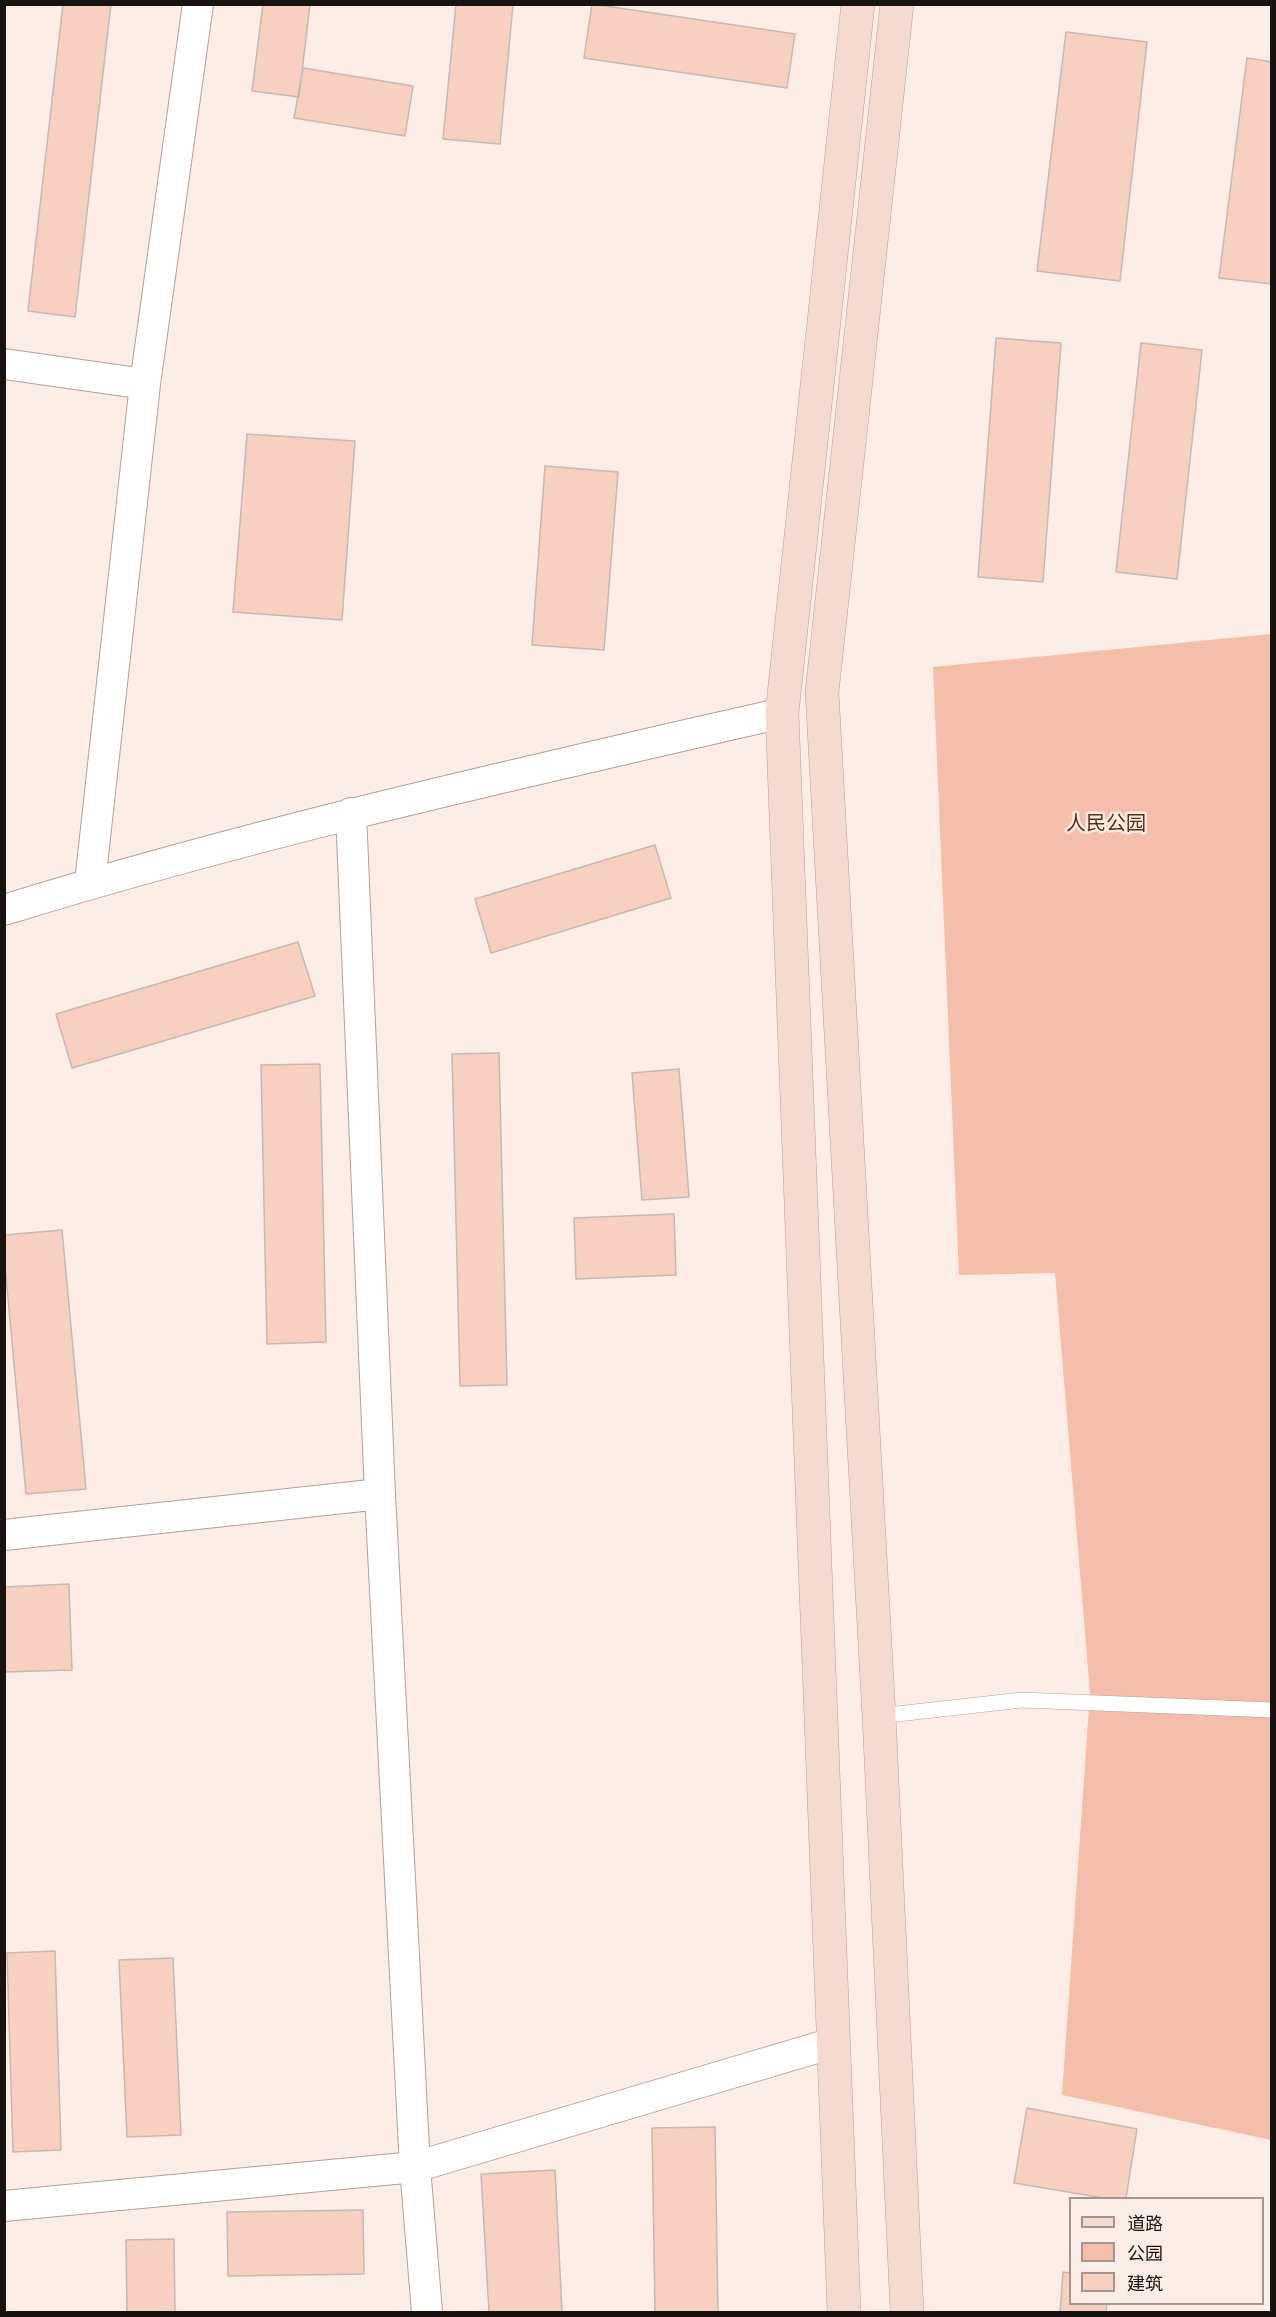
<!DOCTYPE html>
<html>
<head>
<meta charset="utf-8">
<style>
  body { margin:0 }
  #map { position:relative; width:1276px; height:2317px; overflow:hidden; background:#fcede7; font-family:"Work Sans","Noto Sans SC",sans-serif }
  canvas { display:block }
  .frame { position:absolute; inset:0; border:6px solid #181311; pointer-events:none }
  .legend { position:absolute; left:1069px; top:2197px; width:195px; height:108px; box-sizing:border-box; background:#fcede7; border:2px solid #a19691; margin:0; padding:8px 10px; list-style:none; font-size:18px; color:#181311 }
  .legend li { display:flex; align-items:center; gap:12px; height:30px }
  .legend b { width:30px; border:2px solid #a19691 }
</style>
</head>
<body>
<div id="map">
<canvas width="1276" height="2317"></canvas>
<div class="frame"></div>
<ul class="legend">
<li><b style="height:8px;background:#f4dad0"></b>道路</li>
<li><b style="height:16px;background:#f5beaa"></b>公园</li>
<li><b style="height:16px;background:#f7d0c1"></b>建筑</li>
</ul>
</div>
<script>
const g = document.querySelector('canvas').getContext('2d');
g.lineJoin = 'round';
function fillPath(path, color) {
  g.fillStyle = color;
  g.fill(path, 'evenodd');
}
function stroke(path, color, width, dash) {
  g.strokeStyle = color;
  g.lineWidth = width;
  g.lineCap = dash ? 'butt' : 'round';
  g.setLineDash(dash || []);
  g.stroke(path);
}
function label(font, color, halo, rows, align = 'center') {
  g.font = font + ' "Work Sans","Noto Sans SC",sans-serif';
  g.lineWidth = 5;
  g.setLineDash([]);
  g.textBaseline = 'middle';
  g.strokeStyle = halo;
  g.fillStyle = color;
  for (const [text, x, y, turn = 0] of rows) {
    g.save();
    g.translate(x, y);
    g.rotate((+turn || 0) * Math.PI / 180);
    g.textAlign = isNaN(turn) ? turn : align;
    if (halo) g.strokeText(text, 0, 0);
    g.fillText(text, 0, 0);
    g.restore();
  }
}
fillPath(new Path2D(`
  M1271,634V2140L1062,2095L1090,1693L1055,1273L959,1275L933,667Z`), '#f5beaa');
const building = new Path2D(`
  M63,4H111L75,317L28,311Z
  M263,4H310L299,97L252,91Z
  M456,4H513L500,144L443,139Z
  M592,4L795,34L787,88L584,58Z
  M1066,32L1147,42L1120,281L1037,271Z
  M1247,58L1272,62V284L1219,278Z
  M303,68L413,86L405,136L294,118Z
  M996,338L1061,343L1043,582L978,577Z
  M1141,343L1202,350L1177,579L1116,572Z
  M247,434L355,441L342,620L233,612Z
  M545,466L618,472L604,650L532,645Z
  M655,845L671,898L491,953L475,899Z
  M298,942L315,996L72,1068L56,1014Z
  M499,1053L507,1385L460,1386L452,1054Z
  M320,1064L326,1342L267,1344L261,1065Z
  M679,1069L689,1197L642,1200L632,1073Z
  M674,1214L676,1275L576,1279L574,1218Z
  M62,1230L86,1489L26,1494L4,1255V1235Z
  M69,1584L72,1670L4,1672V1587Z
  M55,1951L61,2150L13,2152L7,1953Z
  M173,1958L181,2135L127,2137L119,1960Z
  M1027,2108L1137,2129L1126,2198H1104L1014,2183Z
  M715,2127L718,2312H655L652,2128Z
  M555,2170L562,2312H489L481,2174Z
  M363,2210L364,2274L228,2276L227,2212Z
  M174,2239L175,2312H127L126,2240Z
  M1063,2272L1070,2273V2304H1107L1106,2312H1060Z`);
fillPath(building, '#f7d0c1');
stroke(building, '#c6b8b3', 1.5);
const lane = new Path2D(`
  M879,1716L1022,1700L1272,1710`);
const street = new Path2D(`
  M4,364L145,384
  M351,813L380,1494L415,2167L427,2312
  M90,883L145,384L198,4
  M4,910C260,831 521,773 782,713
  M4,1535L380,1494
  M4,2206L415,2167L833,2043`);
const secondary = new Path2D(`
  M897,4L822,692L879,1716L907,2312
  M844,2312L782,713L858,4`);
stroke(lane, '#afa19c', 16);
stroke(street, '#afa19c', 32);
stroke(secondary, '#afa19c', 34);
stroke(lane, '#fff', 15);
stroke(street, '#fff', 30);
stroke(secondary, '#f4dad0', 33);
label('20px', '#632a12', '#fcede7', [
  ["人民公园",1106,824]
]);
</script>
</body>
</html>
